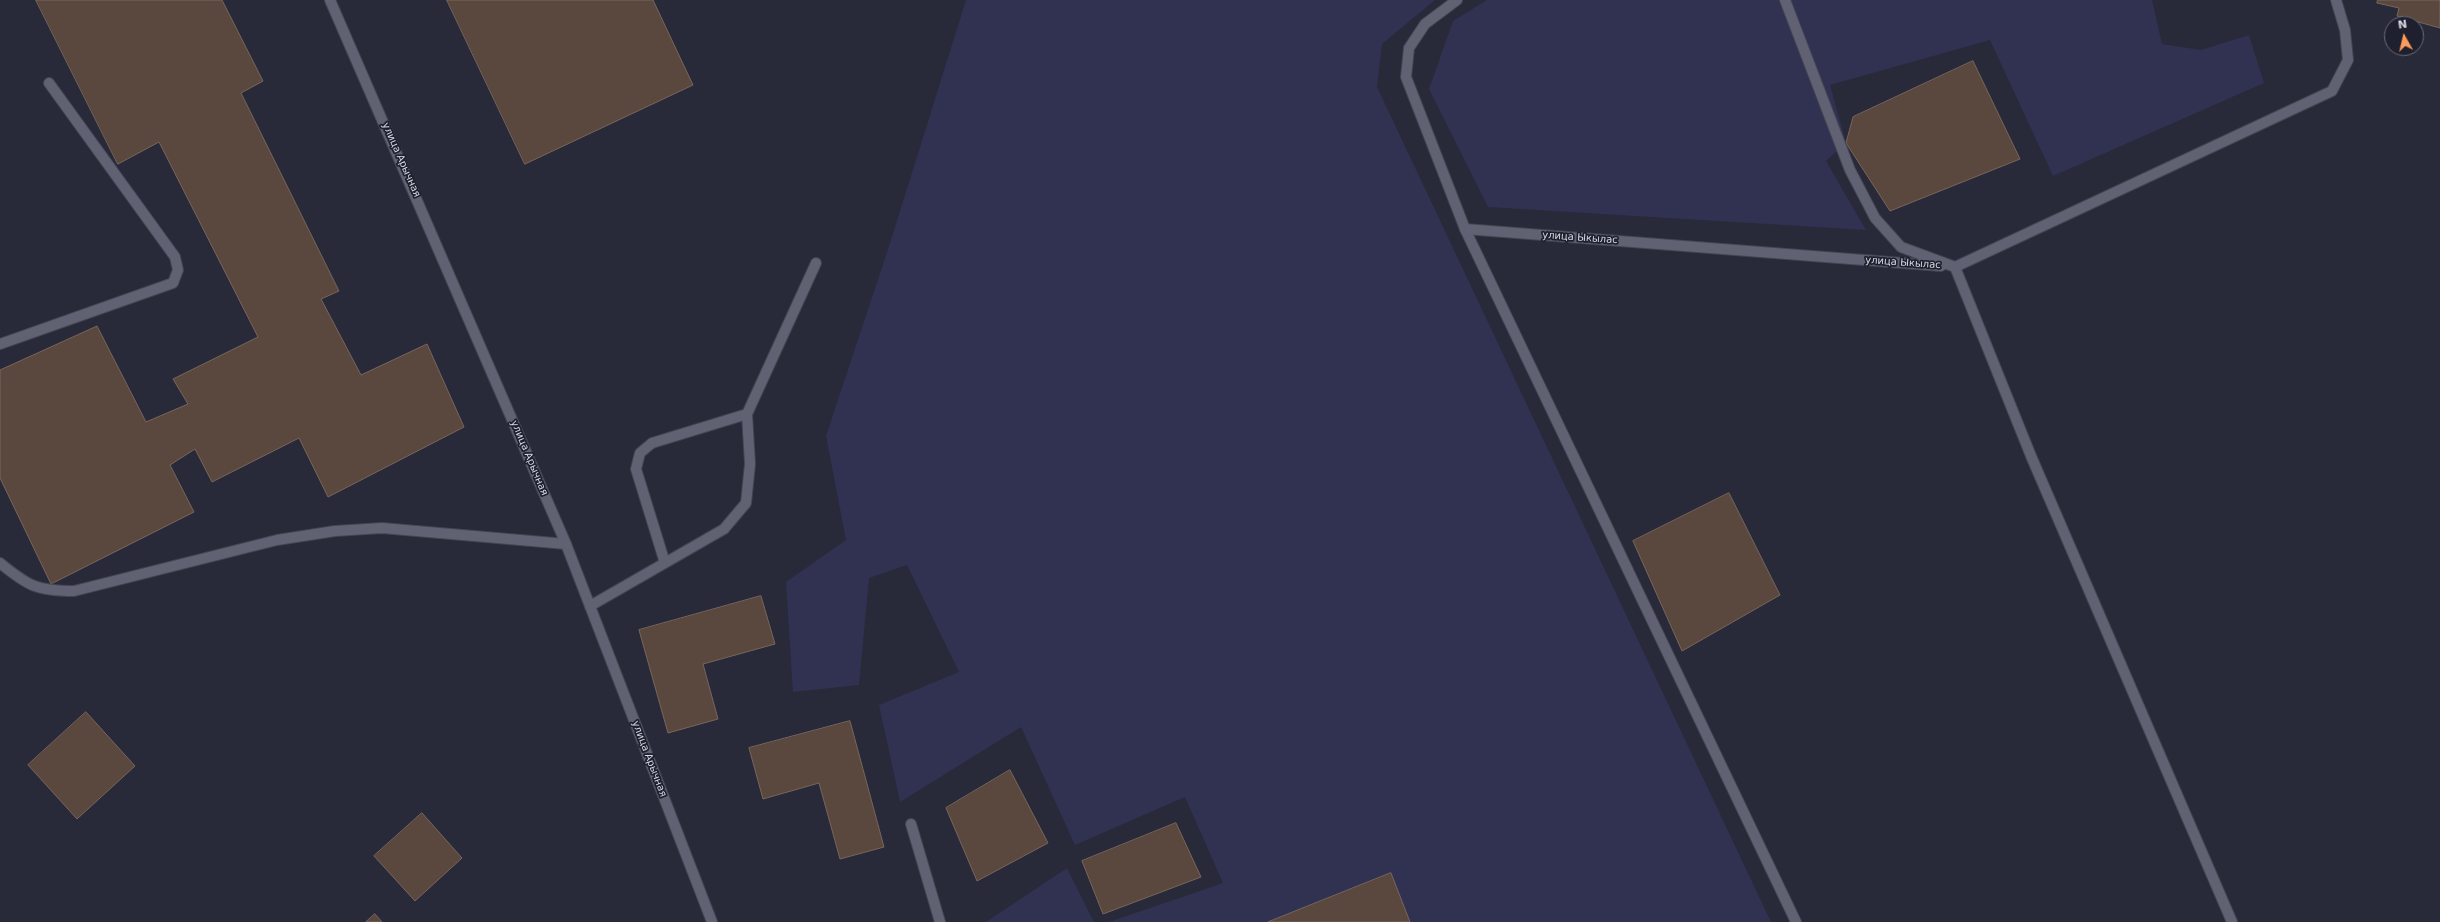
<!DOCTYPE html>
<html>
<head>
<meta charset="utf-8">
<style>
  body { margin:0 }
  #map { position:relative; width:2440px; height:922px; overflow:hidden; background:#282939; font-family:"DejaVu Sans",sans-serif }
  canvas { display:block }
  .north { position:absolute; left:2384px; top:16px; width:40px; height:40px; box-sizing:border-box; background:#1e202f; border:1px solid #686a77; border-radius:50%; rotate:352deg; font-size:11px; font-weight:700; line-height:16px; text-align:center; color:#d7d8e2 }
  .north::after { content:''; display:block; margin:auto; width:14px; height:18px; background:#ff9a5b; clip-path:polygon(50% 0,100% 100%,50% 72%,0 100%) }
</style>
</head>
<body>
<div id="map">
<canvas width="2440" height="922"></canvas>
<div class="north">N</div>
</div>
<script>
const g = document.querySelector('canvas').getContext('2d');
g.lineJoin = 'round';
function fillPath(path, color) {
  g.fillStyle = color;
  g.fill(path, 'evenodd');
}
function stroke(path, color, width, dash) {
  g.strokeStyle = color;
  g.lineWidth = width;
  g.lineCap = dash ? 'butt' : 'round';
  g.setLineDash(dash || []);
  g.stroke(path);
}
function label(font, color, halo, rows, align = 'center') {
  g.font = font + ' "DejaVu Sans",sans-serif';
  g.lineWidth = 3.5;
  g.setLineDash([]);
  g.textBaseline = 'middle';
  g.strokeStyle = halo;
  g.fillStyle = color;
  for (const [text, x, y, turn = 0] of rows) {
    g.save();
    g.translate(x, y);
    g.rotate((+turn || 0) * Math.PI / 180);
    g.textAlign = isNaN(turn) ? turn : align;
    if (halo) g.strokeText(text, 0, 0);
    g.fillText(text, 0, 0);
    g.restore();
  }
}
fillPath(new Path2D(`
  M966,0H1435L1382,44L1377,87L1771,922H1109L1223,883L1185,797L1075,845L1021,727L900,802L879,705L959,672L907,565L869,578L859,685L793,692L786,582L846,540L826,436L891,240Z
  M1487,0H2152L2162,44L2201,50L2249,35L2264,83L2053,176L1990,40L1830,85L1846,143L1826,161L1866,230L1488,207L1429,89L1453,21Z
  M1067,868L1094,922H986Z`), '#313252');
const building = new Path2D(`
  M36,0H222L263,81L241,93L339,291L321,299L361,375L427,344L464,427L328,497L299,438L212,482L195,449L170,465L194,512L51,584L0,478V370L97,326L146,422L188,404L173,379L258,337L159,142L118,164Z
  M447,0H653L693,85L525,164Z
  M2378,0H2440V28L2397,16L2399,8L2377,3Z
  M1973,61L2020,159L1890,211L1846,143L1853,117Z
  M1729,493L1780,595L1682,651L1633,541Z
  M761,596L775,644L703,664L718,719L668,733L639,630Z
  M86,712L135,766L77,819L28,765Z
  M850,721L884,847L840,859L819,783L763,799L749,748Z
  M1010,770L1048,843L977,881L946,808Z
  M422,813L462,858L415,901L374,856Z
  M1176,823L1201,877L1103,914L1082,861Z
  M1391,873L1410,922H1268Z
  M375,914L382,922H366Z`);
fillPath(building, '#5a483f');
stroke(building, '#79665c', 1);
const lane = new Path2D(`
  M1465,229L1796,922
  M0,344L173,283L178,270L175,257L49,83
  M0,563C28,586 37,591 74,591L277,540L335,531L382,528L566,544
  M665,563L636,469L640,453L652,443L747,414
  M590,606L724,529L746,503L750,464L747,414L816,263
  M911,824L940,922`);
const street = new Path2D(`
  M330,0L566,544L712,922
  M1457,0L1425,24L1409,48L1406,77L1465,229L1941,266
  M1785,0L1850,170L1875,218L1901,247L1955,267L2332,91L2348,60L2345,30L2336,0
  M1955,267L2031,456L2232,922`);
stroke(lane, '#444552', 12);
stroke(street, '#444552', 12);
stroke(lane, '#606274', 10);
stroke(street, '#606274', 10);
label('10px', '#d7d8e2', '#1e202f', [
  ["улица Арычная",401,160,66],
  ["улица Ыкылас",1580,238,4],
  ["улица Ыкылас",1903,263,4],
  ["улица Арычная",529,458,67],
  ["улица Арычная",649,759,69]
]);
</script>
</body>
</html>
